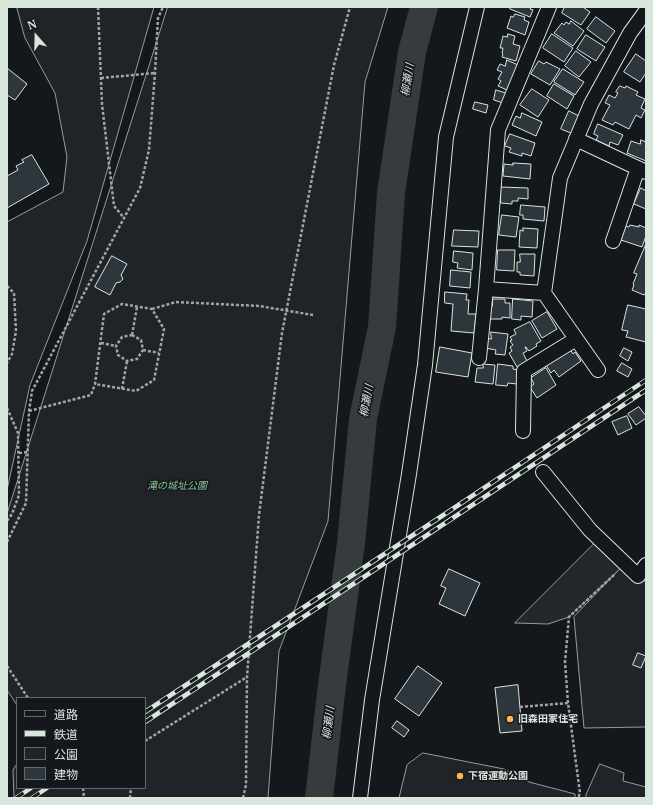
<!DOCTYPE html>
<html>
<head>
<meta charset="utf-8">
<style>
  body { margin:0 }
  #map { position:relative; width:653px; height:805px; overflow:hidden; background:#14181c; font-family:Merriweather,"Noto Sans JP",serif }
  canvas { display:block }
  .frame { position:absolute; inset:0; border:8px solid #d8e6dc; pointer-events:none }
  .legend { position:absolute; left:16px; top:697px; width:130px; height:92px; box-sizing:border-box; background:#14181c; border:1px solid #626a69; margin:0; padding:5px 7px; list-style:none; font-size:12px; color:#d8e6dc }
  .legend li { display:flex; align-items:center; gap:8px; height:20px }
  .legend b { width:20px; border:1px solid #626a69 }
  .north { position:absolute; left:16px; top:16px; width:40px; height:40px; -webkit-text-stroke:3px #14181c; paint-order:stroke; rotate:340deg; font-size:11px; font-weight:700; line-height:16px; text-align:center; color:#d8e6dc }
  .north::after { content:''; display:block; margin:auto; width:14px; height:18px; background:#d8e6dc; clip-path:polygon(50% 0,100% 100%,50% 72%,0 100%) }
</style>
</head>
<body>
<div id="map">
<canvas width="653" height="805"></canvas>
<div class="frame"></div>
<ul class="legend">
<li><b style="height:5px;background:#14181c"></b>道路</li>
<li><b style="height:5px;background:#d8e6dc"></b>鉄道</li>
<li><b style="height:11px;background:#202428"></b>公園</li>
<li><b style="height:11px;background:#2c363c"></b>建物</li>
</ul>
<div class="north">N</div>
</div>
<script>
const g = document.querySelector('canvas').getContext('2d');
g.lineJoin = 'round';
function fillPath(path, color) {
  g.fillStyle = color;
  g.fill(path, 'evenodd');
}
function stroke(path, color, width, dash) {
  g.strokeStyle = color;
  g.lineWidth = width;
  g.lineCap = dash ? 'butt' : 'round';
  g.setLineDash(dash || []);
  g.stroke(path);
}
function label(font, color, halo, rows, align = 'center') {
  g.font = font + ' Merriweather,"Noto Sans JP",serif';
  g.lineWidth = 3;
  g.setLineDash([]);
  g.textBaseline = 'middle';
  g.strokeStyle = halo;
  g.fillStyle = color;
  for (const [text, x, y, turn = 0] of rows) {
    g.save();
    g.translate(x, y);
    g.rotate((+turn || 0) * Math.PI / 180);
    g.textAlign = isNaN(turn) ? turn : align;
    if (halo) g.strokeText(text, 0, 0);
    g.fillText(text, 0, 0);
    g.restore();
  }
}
const green = new Path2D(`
  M17,7H154L87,241L30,385L7,490V222L63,192L67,157L55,93L25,38Z
  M168,7H388L365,82L328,521L279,651L268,798H14L13,770L17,764V788H145V698H17V705L7,690V514Z
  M625,564L638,576L646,582V727L584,728L574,617Z
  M423,753L504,769L529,782L575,794V798H399L407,765Z
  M600,764L624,773L623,781L646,787V798H586V795Z`);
fillPath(green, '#202428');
stroke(green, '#939e99', 1);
const parking = new Path2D(`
  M599,539L625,564L569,617L548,624L515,623Z`);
fillPath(parking, '#24282b');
stroke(parking, '#939e99', 1);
stroke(new Path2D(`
  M319,798L332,685L351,543L363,419L382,327L391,193L412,52L424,7`), '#363b3e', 28);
const building = new Path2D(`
  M511,7H531L530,9L533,10L530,17L510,9Z
  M565,7H583L590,12L581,25L562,13Z
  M515,14L525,17L524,20L529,22L525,35L507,28L511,16L513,17Z
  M596,17L615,31L606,43L587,29Z
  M571,21L584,31L573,46L554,33L562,23L564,25L566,22L569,24Z
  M508,34L515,36L513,44L520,46L516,61L502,57L503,54L502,53L503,48H500L503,36L507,37Z
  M552,34L573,48L564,62L543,48Z
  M586,35L605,47L596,61L577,49Z
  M576,51L591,62L579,77L565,66Z
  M636,54L646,61V73L640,82L624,72Z
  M507,60L518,65L507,90L498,86L501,81L498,79L502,72L497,70L500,64L505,66Z
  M539,61L544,64L546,62L560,69L550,85L531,74Z
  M7,68L27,84L15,100L7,95Z
  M563,69L584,82L575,95L554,82Z
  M554,84L574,96L567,109L547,96Z
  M620,86L625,88L626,86L638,92L636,95L645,99L641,108L645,110L641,118L636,115L629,129L615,122L613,125L602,120L610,105L605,103L609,95L615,98L618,93L616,92Z
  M532,89L549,100L538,117L520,105Z
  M496,90L509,94L506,104L494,100Z
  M475,102L488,105L486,113L473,109Z
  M569,111L581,117L573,134L561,129Z
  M522,113L542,122L536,136L512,125L516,116L520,118Z
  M598,124L623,135L618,145L610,142L609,146L596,140L598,136L594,134Z
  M510,134L535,143L531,156L522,153V156L509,152L511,148L505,146Z
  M641,140L646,142V161L627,153L631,141L640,144Z
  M32,155L49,184L7,208V176L18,170L16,166L24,162L22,160Z
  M513,163L531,164L530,179L503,176L504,164L513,165Z
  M501,187L528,188V199L518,198V201H512V204L501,203Z
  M641,188L646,191V209L634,204Z
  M521,205L545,207L544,221L523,219V215H520Z
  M502,215L519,217L516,237L499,235Z
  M621,225L629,227L630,225L639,227V225L646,228V236L642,247L621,240L624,231L619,229Z
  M523,228L538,229L537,248L519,247L520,230L523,231Z
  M454,230L479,231L478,247L452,246Z
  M646,244V293L644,295L632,290L634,285L633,284L637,274L634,273Z
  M498,250H515L514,271L497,270Z
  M454,251L473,253L472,270L457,268L458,263L453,262Z
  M520,254H535L534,276L520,275V272H517V262H520Z
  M112,256L127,264L121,275L123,279L120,282L116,283L110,295L95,287Z
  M451,270L471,272L470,288L450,286Z
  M445,292L467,294L466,300H469L468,314H476L474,333L451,331L453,304L445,303Z
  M493,299H505V303H510V318L502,317V319H489L490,306H492Z
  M513,299L533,301L532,317L521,316V320L512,319Z
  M628,305L646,309V342L626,337L628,331L622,330Z
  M547,312L557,329L542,338L532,321Z
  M530,322L541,341L536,344L537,346L529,351L526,347H525L527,351L523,353L527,361L517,367L509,353L512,351L510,347L513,345L510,341L512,340L510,337L516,334L514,330Z
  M491,332L508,334L505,355L495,354L496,350L485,348L486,338L491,339Z
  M440,347L472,353L468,377L436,372Z
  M624,348L632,352L628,361L620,356Z
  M570,349L573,354L575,352L581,361L559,377L554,370L551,373L546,365Z
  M622,363L632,369L628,377L617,371Z
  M483,364L495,365L493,384L475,382L477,368H483Z
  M498,364L513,366V369L519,370L517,384L508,383L507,386L496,385Z
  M546,368L556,385L537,398L530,387L534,384L531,378Z
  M639,407L646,416V418L636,425L628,414Z
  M627,416L632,428L618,435L612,422Z
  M449,569L480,583L465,616L439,604L446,588L441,586Z
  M638,653L646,656L641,668L633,665Z
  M418,666L442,683L419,716L395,699Z
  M518,685L522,731L500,733L495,688Z
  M397,721L409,730L404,737L392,728Z`);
fillPath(building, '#2c363c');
stroke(building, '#d8e6dc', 1);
const minor = new Path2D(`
  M576,139L646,172
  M613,241L638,168
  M486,289L544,293
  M479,358L486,289L498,130L549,7
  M598,370L544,293L560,178L591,104L630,33L646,11
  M523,431L524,371L576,339
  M543,472L590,530L638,576L646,565
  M360,798L372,700L409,474L425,365L446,137L477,7`);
stroke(minor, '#d8e6dc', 16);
stroke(new Path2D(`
  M98,7L102,104L114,206L124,218
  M101,78L155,73
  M7,286L14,293L16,331L12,354L7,363
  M152,309L176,302L259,306L313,315
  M132,335L141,340L143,350L137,359L127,361L118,355L116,346L122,337Z
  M132,335L137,307
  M101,343L116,346
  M143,350L159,353
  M122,389L127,361
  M7,408L18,433L19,495L12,514L7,521
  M29,411L91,395L95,384L104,314L122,304L152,309L164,329L154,380L136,391L95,384
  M19,453L28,452
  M7,542L26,503L29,411L32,391L140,188L149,150L155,73L158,18L163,7
  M7,666L28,698
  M568,703L565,662L569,617L615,574
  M520,707L568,703L580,793L578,798
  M145,741L247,677
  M83,788L84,798
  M130,798L131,788
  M243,798L246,785L247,677L259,515L282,333L334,65L350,7`), '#9da8a2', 2.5, [3, 2]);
stroke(minor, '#14181c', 14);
const rail = new Path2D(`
  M145,712L448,512L646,380
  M145,722L646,390
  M16,798L31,788
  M32,798L47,788`);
stroke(rail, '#d8e6dc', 4.5);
stroke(rail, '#14181c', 3, [9]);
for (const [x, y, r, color] of [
  [510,719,4,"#ffb74d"],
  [460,776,4,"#ffb74d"]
]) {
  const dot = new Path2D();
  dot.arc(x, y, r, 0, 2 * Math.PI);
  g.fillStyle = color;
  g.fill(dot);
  stroke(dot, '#14181c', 1.5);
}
label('italic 10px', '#8ac095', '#14181c', [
  ["滝の城址公園",177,486]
]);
label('bold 10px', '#d8e6dc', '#14181c', [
  ["旧森田家住宅",518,719],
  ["下宿運動公園",468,776]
], 'left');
label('italic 11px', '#d8e6dc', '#14181c', [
  ["柳瀬川",408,80,-81],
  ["柳瀬川",367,401,-79],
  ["柳瀬川",329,723,-83]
]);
</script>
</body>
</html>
